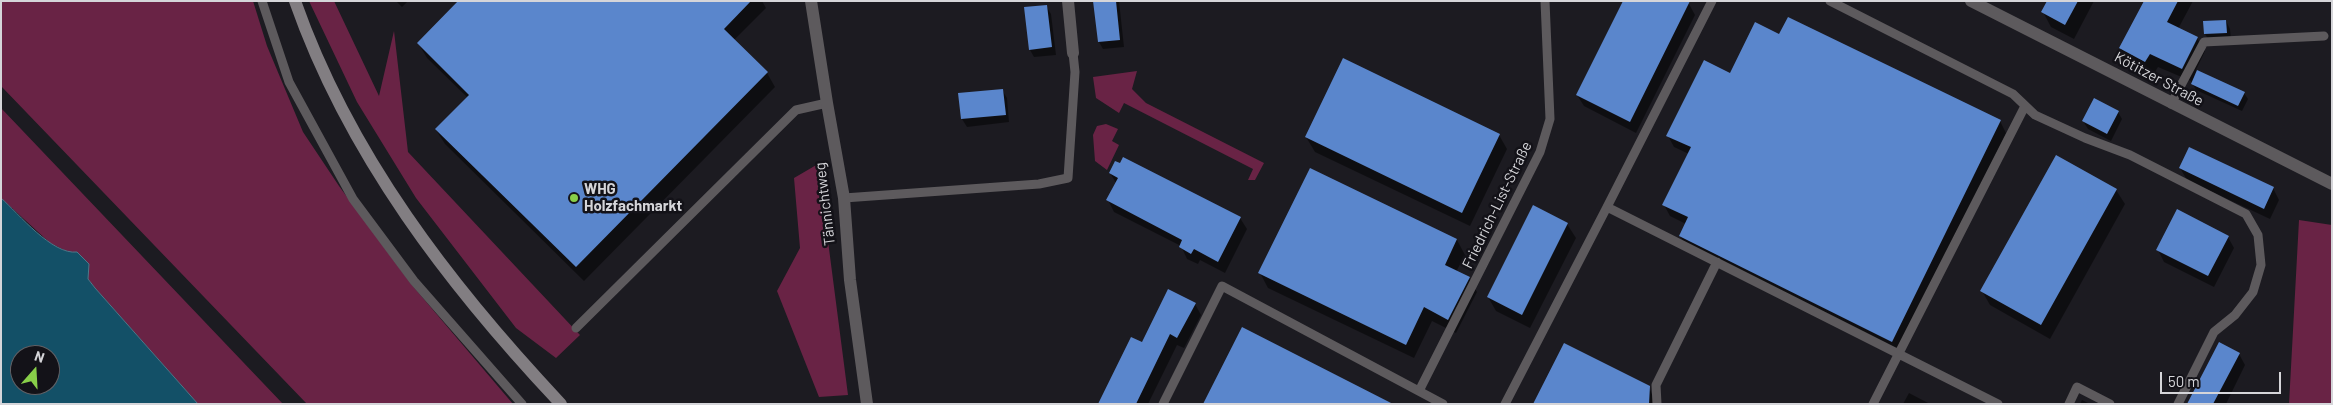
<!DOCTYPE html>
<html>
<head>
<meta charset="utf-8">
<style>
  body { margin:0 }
  #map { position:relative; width:2333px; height:405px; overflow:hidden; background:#1c1b21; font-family:Barlow,sans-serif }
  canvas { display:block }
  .frame { position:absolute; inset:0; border:2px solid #d5d5d9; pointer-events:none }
  .north { position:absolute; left:10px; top:345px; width:50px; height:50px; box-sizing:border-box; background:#131218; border:1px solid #616065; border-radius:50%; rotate:19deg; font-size:14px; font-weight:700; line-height:20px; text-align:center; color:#d5d5d9 }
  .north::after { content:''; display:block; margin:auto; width:18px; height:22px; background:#88cf49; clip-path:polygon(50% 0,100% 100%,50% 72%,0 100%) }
  .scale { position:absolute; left:2160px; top:372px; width:121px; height:22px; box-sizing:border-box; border:2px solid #d5d5d9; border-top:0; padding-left:6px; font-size:15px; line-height:18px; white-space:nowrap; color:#d5d5d9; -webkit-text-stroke:4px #131218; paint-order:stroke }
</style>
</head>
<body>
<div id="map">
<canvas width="2333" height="405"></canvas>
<div class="frame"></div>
<div class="north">N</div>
<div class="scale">50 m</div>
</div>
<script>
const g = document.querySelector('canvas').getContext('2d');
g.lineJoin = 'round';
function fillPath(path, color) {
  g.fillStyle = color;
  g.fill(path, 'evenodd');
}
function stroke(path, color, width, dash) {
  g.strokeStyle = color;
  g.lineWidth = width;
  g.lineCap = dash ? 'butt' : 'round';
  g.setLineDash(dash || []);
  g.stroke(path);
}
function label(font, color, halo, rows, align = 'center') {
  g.font = font + ' Barlow,sans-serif';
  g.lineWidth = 5;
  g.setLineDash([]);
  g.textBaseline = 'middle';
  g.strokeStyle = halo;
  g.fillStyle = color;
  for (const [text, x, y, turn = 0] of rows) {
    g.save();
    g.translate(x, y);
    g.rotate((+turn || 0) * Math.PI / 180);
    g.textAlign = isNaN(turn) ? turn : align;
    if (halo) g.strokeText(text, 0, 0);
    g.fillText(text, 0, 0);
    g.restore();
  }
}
fillPath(new Path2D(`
  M1,1H253L267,46L303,132L339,186L411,284L513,404H307L1,86Z
  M309,1H334L379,96L394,31L408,152L580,335L556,358L516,328L416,198L357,102Z
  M1137,71L1132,89L1146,103L1264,163L1255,180H1248L1253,169L1124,103L1119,113L1096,98L1093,77Z
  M1,108L283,404H198L95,288L88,279V270L70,253L50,243L1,198Z
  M1106,124L1118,129L1112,141L1119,145L1107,170L1095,161L1093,135L1097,126Z
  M818,164L848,395L819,397L777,291L800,248L794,178Z
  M2299,220L2332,225V404H2289Z`), '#692345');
const water = new Path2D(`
  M1,198C19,214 52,255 77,252L89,264L88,279L95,288L198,404H1ZM20,355H50V385H20Z`);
fillPath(water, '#135067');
stroke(water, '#4d7889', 1);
fillPath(new Path2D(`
  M396,1H408L402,7Z
  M460,1H762L766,8L734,40L767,73L775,87L584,281L445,144L436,130L468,98L427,58L418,43Z
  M1095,1H1119L1124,47L1103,49L1099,42Z
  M1684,1L1689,4L1695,15L1636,133L1584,106L1577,95Z
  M2049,1H2094L2074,39L2051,27L2043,12Z
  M2145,1H2193L2178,29L2197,38L2205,51L2196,70L2244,93L2248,99L2242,111L2196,90L2191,81L2158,67L2153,75L2128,62L2120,48Z
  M1046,6L1051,14L1056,55L1034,57L1030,50Z
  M2226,21L2230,29L2231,40L2210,42L2205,34L2204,22Z
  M1780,35L2000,121L2006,133L1899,353L1687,247L1680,236L1686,224L1670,216L1664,205L1689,154L1674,147L1668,136L1731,74Z
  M1002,90L1007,98L1009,122L967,127L962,119Z
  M2118,112L2122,119L2111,141L2088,129L2083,121Z
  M1499,135L1507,149L1470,226L1315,152L1306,137Z
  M1121,165L1240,218L1247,229L1225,273L1200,260L1198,264L1187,259L1181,246L1114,212L1108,200L1116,183L1110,173Z
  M2180,168L2273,188L2279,200L2270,219L2187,180Z
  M1310,169L1457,240L1465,255L1456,272L1469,278L1477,292L1456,333L1432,321L1414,358L1268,288L1260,273Z
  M2116,190L2125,204L2050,339L1990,305L1982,291Z
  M1567,224L1576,238L1530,328L1496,311L1488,297Z
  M2228,237L2234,248L2214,287L2164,262L2158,250Z
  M1195,304L1201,315L1184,348L1177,345L1148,404H1099L1142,344Z
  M2239,354L2245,365L2226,404H2188Z
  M1649,387L1656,404H1534Z
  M1909,393L1930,404H1903Z
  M2082,400L2090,404H2080Z`), '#0007');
fillPath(new Path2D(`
  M458,1H751L724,29L768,72L576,267L435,129L469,95L417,43Z
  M1093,1H1116L1120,40L1098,42Z
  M1623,1H1690L1630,122L1576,95Z
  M2047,1H2078L2065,25L2041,12Z
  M2144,1H2178L2167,22L2198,37L2182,69L2150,54L2145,62L2119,48Z
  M1047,5L1052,47L1029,50L1024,7Z
  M1788,17L2001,120L1892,342L1679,236L1688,217L1662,205L1691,147L1666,136L1704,60L1730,73L1755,22L1779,34Z
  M2226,20L2227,33L2204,34L2203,21Z
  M1343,58L1500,134L1462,213L1305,137Z
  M2197,70L2245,92L2238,106L2191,84Z
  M1003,89L1006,115L961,119L958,93Z
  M2094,98L2119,111L2107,134L2082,121Z
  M2189,147L2274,187L2264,209L2179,168Z
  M2056,155L2117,189L2041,325L1980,291Z
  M1123,157L1241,217L1218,262L1194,249L1191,254L1179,247L1182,240L1106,200L1118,178L1109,173L1115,161L1120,163Z
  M1310,168L1457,239L1445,265L1470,277L1448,320L1424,307L1406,345L1258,273Z
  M1533,205L1568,223L1522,315L1487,297Z
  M2177,209L2229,236L2208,276L2156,250Z
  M1168,289L1196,303L1177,338L1170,334L1136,404H1098L1131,337L1142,342Z
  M1242,327L1393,404H1203Z
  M2219,342L2240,353L2213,404H2187Z
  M1564,343L1650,386L1649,404H1533Z`), '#5a86cc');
stroke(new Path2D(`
  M262,1L289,82L353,199L414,281L522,404
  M1830,1L2013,94L2035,115L2085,138L2130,155L2246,214L2258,235L2261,265L2253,292L2235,315L2214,332L2178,404
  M2171,104L2204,42L2324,36
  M844,198L1039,184L1068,178L1075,72L1073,53
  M1607,207L1712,1
  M576,328L796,110L827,103
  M1419,391L1540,152L1550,119L1545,1
  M1163,404L1222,286L1443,404
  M1505,404L1607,207L1998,404
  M1657,404L1656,385L1717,262
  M1873,404L2025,106
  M2069,404L2077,387L2110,404`), '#5d5a5d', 9);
stroke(new Path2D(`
  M811,1L827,103L844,198L850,280L867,404
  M1068,1L1073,53`), '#5d5a5d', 12);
stroke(new Path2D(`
  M1971,1L2332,184`), '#5d5a5d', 12);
stroke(new Path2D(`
  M295,1C349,155 450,286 561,404`), '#827e82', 12);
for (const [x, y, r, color] of [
  [574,198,5,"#88cf49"]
]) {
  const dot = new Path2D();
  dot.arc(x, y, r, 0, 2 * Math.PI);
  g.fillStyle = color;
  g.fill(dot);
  stroke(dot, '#131218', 2);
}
label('15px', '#d5d5d9', '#131218', [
  ["Kötitzer Straße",2159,79,28],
  ["Tännichtweg",825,204,-97],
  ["Friedrich-List-Straße",1497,205,-64]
]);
label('bold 15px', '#d5d5d9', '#131218', [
  ["WHG",584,189],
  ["Holzfachmarkt",584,206]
], 'left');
</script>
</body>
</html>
